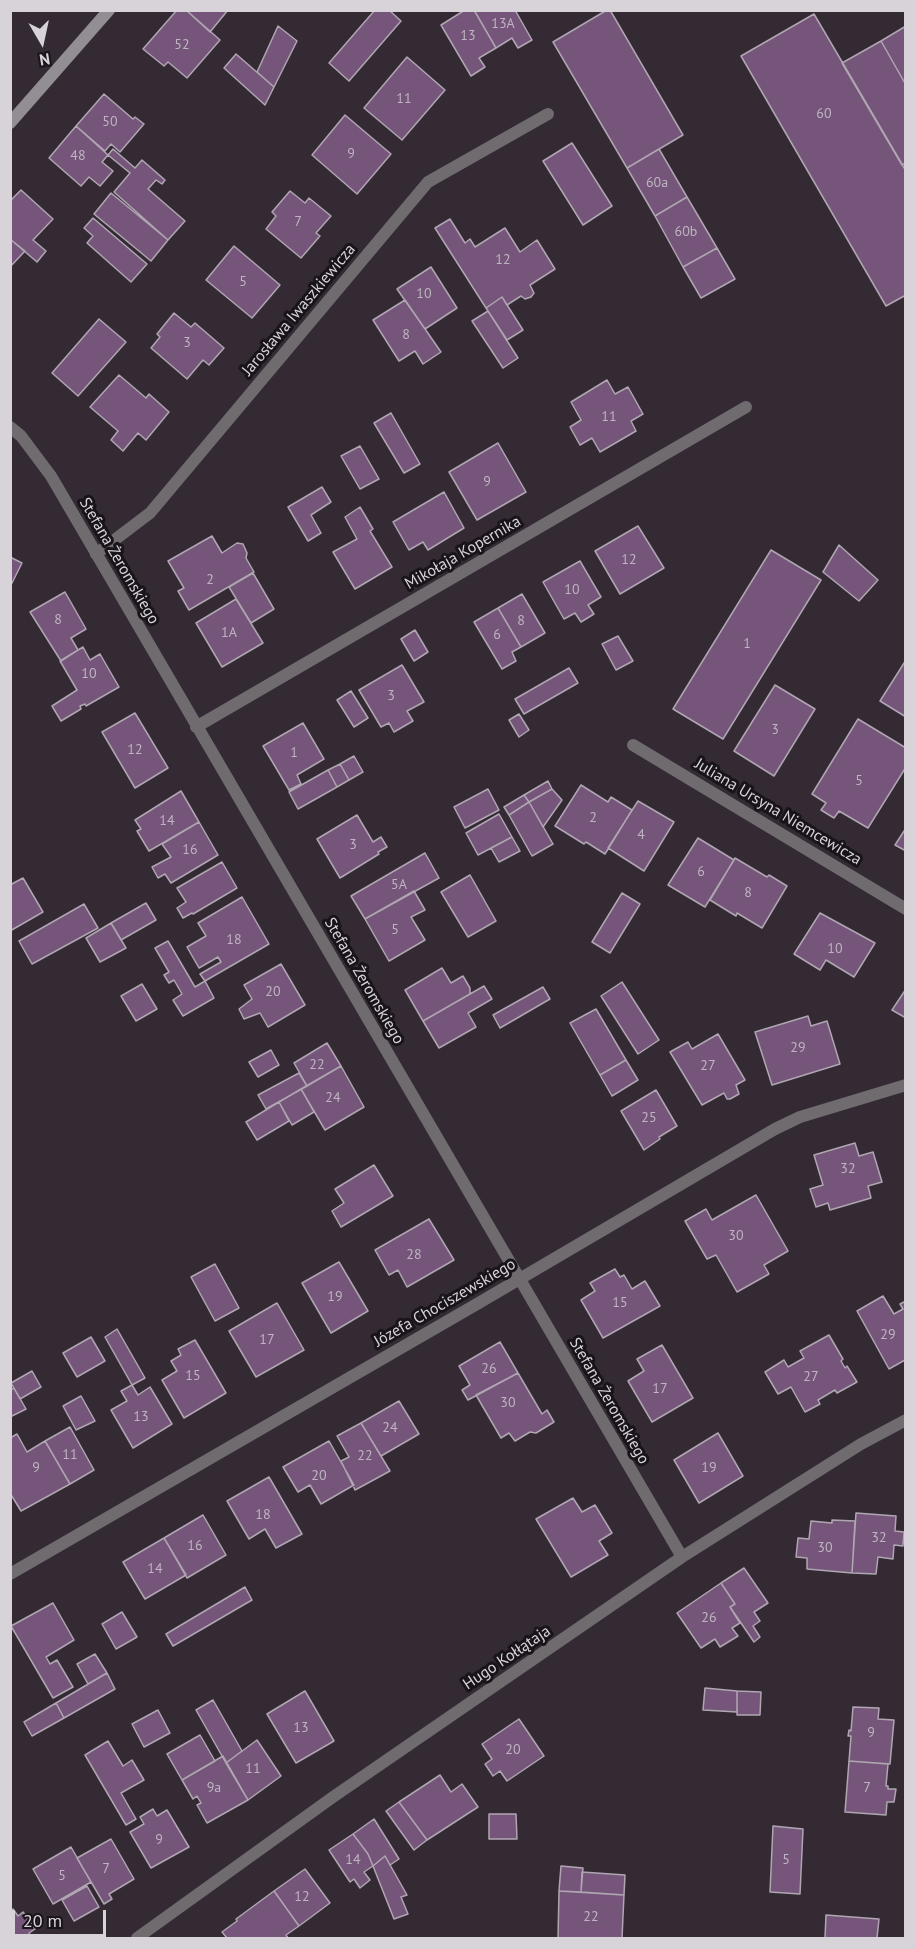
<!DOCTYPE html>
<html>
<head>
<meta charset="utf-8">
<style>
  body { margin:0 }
  #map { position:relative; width:916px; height:1949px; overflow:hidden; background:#332a34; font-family:"PT Sans",sans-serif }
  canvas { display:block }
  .frame { position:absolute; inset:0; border:12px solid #d8d3d9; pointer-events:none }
  .north { position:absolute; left:12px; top:12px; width:60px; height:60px; -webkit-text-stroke:4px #181419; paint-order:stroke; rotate:171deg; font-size:16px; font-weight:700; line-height:24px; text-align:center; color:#d8d3d9 }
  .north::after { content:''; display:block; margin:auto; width:21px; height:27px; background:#d8d3d9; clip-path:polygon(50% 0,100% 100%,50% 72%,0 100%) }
  .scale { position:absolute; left:12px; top:1910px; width:94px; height:27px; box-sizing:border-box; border:3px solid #d8d3d9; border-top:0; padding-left:8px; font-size:18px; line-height:21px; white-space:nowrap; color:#d8d3d9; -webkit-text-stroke:4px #181419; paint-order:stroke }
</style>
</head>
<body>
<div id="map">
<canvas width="916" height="1949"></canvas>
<div class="frame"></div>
<div class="north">N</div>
<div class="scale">20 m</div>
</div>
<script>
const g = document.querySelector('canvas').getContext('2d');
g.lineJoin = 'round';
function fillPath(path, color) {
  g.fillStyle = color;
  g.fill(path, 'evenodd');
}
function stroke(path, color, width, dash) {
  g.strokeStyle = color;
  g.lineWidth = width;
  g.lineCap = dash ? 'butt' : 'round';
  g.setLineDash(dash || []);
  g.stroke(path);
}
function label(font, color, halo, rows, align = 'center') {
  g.font = font + ' "PT Sans",sans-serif';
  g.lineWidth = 6;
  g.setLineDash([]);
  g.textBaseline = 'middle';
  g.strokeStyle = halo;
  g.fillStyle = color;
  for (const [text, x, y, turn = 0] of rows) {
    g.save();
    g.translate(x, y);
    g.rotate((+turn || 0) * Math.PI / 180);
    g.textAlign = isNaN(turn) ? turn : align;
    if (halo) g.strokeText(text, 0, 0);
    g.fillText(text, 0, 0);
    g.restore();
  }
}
const building = new Path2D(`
  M177,10H186L220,40L187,78L168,62L164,66L143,49Z
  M186,10H228L210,32Z
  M375,10H389L401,21L349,81L329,63Z
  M465,10H474L496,48L479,58L485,67L471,76L441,25Z
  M474,10H515L532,40L518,48L512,38L496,48Z
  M607,10H610L683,135L627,168L553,42Z
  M814,14L906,171V295L886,306L741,56Z
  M278,26L297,41L274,87L257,72Z
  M906,26V85L881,41Z
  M881,41L906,85V163L902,165L842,63Z
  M236,54L274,87L265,105L224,68Z
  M407,57L445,90L402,140L364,108Z
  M104,94L133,119L135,117L144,124L120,152L111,144L105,151L76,126Z
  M345,115L391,154L357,194L312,155Z
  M76,126L108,155L102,162L113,171L100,186L89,177L81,186L49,158Z
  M572,143L612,206L583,225L543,161Z
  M113,149L135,168L142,160L165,180L162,184L156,180L148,189L185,221L168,240L114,192L130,173L108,155Z
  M659,149L687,197L655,216L627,168Z
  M21,190L53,219L33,240L46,251L37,262L10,239V201Z
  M290,191L305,203L309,198L331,216L316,233L320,236L301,258L266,229L276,216L272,212Z
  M111,193L168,240L151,261L94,214Z
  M687,197L717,248L683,267L655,216Z
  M93,218L147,264L131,282L87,243L93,236L84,228Z
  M450,219L465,243L470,239L475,247L505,228L520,252L537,240L555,269L530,285L534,293L531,297L525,299L521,296L507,305L502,297L486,308L435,228Z
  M10,239L25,251L10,267Z
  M234,246L280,285L252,318L206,280Z
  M717,248L735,279L701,298L683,267Z
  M431,267L457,308L425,329L397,289Z
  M502,297L523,330L507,340L486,308Z
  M405,300L441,352L423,364L415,351L399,361L373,320Z
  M488,311L518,358L503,368L472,321Z
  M174,313L191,327L195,323L224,348L209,365L203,360L187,379L151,348L160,337L157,334Z
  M99,319L126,342L78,396L52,373Z
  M119,375L146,398L149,394L169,412L146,440L138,433L123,451L111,440L118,431L90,407Z
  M607,380L615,394L628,387L643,414L631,421L636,431L600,452L592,438L580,445L570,427L581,420L571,402Z
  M391,413L420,464L404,473L374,423Z
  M498,443L526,492L477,520L449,472Z
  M360,446L379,479L360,489L341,456Z
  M322,487L331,502L311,515L321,533L308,541L288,507Z
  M444,492L464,528L428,550L423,542L409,550L393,522Z
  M360,507L373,529L370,531L392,567L355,589L333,552L357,539L345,517Z
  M638,526L664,568L620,594L595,551Z
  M212,536L222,553L237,543L243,544L247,553L246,558L254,572L189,610L178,591L184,588L168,561Z
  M839,545L878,580L859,601L823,572Z
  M771,550L821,580L723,739L673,709Z
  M10,557L22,563L10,587Z
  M580,561L601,597L588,605L594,614L581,622L575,613L564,619L543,582Z
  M253,573L274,609L251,623L229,587Z
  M65,592L86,629L71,638L78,650L61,661L30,612Z
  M522,594L545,633L521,647L498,608Z
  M236,599L263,643L222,667L196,623Z
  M498,608L521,647L512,652L516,661L502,669L474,622Z
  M415,630L428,652L414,661L401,639Z
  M618,636L633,661L616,670L602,644Z
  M83,647L90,660L100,654L119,687L86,706L85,704L80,706L81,709L61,721L52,706L77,690L60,661Z
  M906,660V717L880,701Z
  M402,665L424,702L407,711L413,721L394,732L389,723L381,727L359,690Z
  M569,668L578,683L524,714L515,699Z
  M775,685L815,709L774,776L734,751Z
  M351,691L368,718L354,727L337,700Z
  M135,713L168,768L135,788L102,732Z
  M519,714L529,730L519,737L509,720Z
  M858,719L906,748V767L868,828L839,811L834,818L821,810L826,803L812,794Z
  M303,723L324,759L297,775L301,784L289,790L263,746Z
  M354,756L363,772L349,780L340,764Z
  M340,764L349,780L337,787L328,770Z
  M328,770L337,787L298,809L289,792Z
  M548,781L552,789L529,802L524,795Z
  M581,785L608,802L611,797L632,810L605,854L586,842L584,844L555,826Z
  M488,789L499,810L465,828L454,807Z
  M552,789L562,800L543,827L529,802Z
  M181,791L199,822L149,851L137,831L141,829L135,820Z
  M524,795L529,802L509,815L504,807Z
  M638,801L674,822L644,871L608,848Z
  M529,802L553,844L532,856L509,815Z
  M499,814L512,837L478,855L466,833Z
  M357,815L373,842L381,837L387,847L378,852L379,854L340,878L317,839Z
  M199,822L218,855L171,883L165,874L158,878L152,867L171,857L162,844Z
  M906,828V851L895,845Z
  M512,837L520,851L499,862L491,848Z
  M698,838L734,860L705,907L668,885Z
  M425,853L439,878L365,919L351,896Z
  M735,858L767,877L769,875L787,886L762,928L737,913L736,916L710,900Z
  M222,862L237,888L193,914L192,913L183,918L177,908L186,902L177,888Z
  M470,875L496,921L468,937L441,892Z
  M23,878L43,912L10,931V885Z
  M414,891L425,910L411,917L425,940L389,961L365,919Z
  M622,893L640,904L610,953L592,942Z
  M242,897L269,944L205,981L200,974L221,962L218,957L199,968L187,947L206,936L198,923Z
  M146,903L156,920L121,940L111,923Z
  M84,904L98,928L32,964L19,941Z
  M820,913L875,943L854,977L826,960L820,970L794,954Z
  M111,923L126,948L100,962L86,938Z
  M168,941L195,987L205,981L214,998L183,1016L173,1000L182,994L174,980L169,983L164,975L169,972L155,948Z
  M281,964L305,1005L268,1027L260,1013L244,1019L239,1009L252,999L244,985Z
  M442,968L451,983L463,976L470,988V994L423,1021L405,990Z
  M622,982L659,1040L638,1054L601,996Z
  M142,984L157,1009L136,1021L121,996Z
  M484,986L492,999L468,1013L476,1027L439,1048L423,1021Z
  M543,987L550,999L500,1028L493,1015Z
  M906,989V1018L892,1010Z
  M596,1009L626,1060L600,1075L570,1023Z
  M808,1016L811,1026L827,1021L840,1064L772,1085L755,1032Z
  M718,1034L745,1080L736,1085L739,1094L730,1099H727L724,1093L702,1105L670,1052L688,1042L692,1049Z
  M327,1043L341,1066L307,1086L294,1063Z
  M271,1050L279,1065L258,1077L249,1062Z
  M626,1060L638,1080L612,1096L600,1075Z
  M341,1066L364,1107L325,1130L301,1089Z
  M299,1073L307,1086L266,1109L258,1095Z
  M301,1089L314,1112L292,1125L279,1102Z
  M656,1090L677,1126L659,1137L660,1139L644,1150L621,1111Z
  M279,1102L289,1121L257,1140L246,1122Z
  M855,1143L859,1156L873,1152L882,1182L868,1186L871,1198L830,1210L828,1203L816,1207L810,1189L823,1185L814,1155Z
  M374,1165L393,1196L341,1227L332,1211L344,1203L335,1189Z
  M756,1195L788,1251L764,1265L769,1274L737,1292L716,1255L707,1259L685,1221L706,1209L712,1220Z
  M429,1219L454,1260L407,1287L398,1270L389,1275L375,1250Z
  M339,1262L368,1311L331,1333L302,1283Z
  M215,1264L239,1308L215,1321L191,1277Z
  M615,1269L620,1277L624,1275L632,1289L645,1281L660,1306L603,1338L581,1300L595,1291L590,1283Z
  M883,1296L894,1314L903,1309L900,1304L906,1301L905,1360L889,1369L857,1311Z
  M277,1303L304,1350L256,1377L229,1331Z
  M117,1329L145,1378L132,1385L105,1337Z
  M829,1335L843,1359L841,1361L845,1368L847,1366L857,1382L837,1393L835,1390L818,1400L820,1404L805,1412L791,1387L778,1394L765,1372L784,1360L788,1367L804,1358L800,1351Z
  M91,1337L105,1361L77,1377L63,1353Z
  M195,1340L226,1393L184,1418L162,1380L177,1371L171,1361L181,1355L178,1349Z
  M500,1342L518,1373L468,1400L462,1390L470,1385L459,1366Z
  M662,1345L693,1398L652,1422L628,1381L644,1371L637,1359Z
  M32,1371L41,1387L20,1399L11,1383Z
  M518,1373L542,1414L547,1410L554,1422L536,1433L530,1432L515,1441L509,1433L501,1438L476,1395Z
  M132,1385L138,1395L150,1387L172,1424L133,1448L111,1410L127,1401L121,1391Z
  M14,1388L26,1409L10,1417V1390Z
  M81,1396L95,1421L76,1430L63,1406Z
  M399,1401L419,1434L381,1456L361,1423Z
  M361,1423L390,1471L355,1490L341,1461L349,1457L337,1436Z
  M70,1427L94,1470L70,1484L45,1441Z
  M718,1433L743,1476L699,1503L674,1460Z
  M17,1434L27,1452L45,1441L70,1484L21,1511L10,1493V1438Z
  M329,1441L354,1485L321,1504L310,1485L298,1492L283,1467Z
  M269,1477L302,1534L276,1548L265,1529L249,1539L227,1501Z
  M573,1498L582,1512L595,1505L612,1533L599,1541L608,1555L571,1577L536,1519Z
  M856,1513L896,1516L895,1531L904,1532L903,1546L894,1545L893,1559L878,1557L876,1574L852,1573Z
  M203,1515L226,1555L187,1578L164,1538Z
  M832,1520L855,1521L852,1573L807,1569V1558L796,1557L798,1538L809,1539L811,1521L832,1523Z
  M164,1538L186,1575L145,1599L123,1562Z
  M744,1568L768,1603L754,1612L760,1621L753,1626L760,1637L754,1642L730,1607L735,1604L721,1583Z
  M721,1583L735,1604L730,1607L740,1623L732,1628L738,1636L720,1647L715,1639L701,1648L677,1613Z
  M245,1587L252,1600L173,1646L166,1634Z
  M53,1603L74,1640L46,1657L50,1664L57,1660L73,1687L53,1698L11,1626Z
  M122,1612L137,1637L116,1649L102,1624Z
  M95,1654L107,1673L88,1684L77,1664Z
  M107,1673L115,1689L64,1718L56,1703Z
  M705,1688L737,1691V1712L703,1710Z
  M305,1691L334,1741L296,1763L267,1714Z
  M737,1691L761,1692L760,1715H737Z
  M213,1700L242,1751L226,1763L196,1710Z
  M56,1703L64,1718L32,1736L24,1722Z
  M853,1707L879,1708L878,1719L894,1720L890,1764L849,1761L851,1736H848L849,1730L851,1731Z
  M158,1710L170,1733L144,1747L132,1724Z
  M519,1719L544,1756L507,1781L500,1771L493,1776L485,1764L492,1759L482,1744Z
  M200,1735L215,1761L182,1780L167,1754Z
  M257,1740L281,1776L248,1800L226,1763Z
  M108,1741L123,1766L132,1760L144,1780L121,1793L136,1819L126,1825L85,1755Z
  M223,1756L248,1800L207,1823L197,1805L201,1803L197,1796L193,1799L182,1780Z
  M849,1761L888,1764L886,1786H888V1789H896L894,1802H887L886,1815L845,1812Z
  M440,1775L451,1792L462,1784L478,1807L427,1840L399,1802Z
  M399,1802L427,1840L414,1850L386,1811Z
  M153,1809L157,1816L167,1810L189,1847L151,1868L130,1832L144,1824L140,1817Z
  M489,1814H516L517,1839H489Z
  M374,1819L399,1859L390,1865L385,1856L373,1866L368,1854L353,1834Z
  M773,1826L803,1829L800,1894L770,1892Z
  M353,1834L368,1854L373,1866L364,1872L370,1880L360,1888L354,1879L350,1882L329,1850Z
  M111,1839L134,1879L109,1894L112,1899L104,1904L77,1858Z
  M71,1847L91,1882L53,1904L33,1869Z
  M385,1856L407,1895L401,1897L408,1914L394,1919L373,1866Z
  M561,1866L583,1868L581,1892L559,1891Z
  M305,1869L330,1903L299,1926L274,1891Z
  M582,1872L625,1875L624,1895L581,1892Z
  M87,1886L99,1907L74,1921L62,1900Z
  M274,1891L299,1926L286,1935L288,1938H227L222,1932L237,1921L236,1919Z
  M559,1891L624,1895L622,1938H558Z
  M13,1909L18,1916L23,1912L35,1929L29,1933L33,1938H10V1911Z
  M826,1915L879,1919L877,1938H825Z`);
fillPath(building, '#75567a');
stroke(building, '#b0a6b2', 1.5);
stroke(new Path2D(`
  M10,427L21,436L51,476L682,1557
  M96,554L150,513L428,182L548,114
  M196,727L746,407
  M633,745L906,909
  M10,1574L477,1304L775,1129L800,1117L906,1085
  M137,1938L333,1797L682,1557L861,1444L906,1420`), '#6f6b6f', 12);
stroke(new Path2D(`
  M10,123L109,10`), '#938d94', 12);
label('14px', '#bfb4c1', null, [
  ["13A",503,24],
  ["13",468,36],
  ["52",182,45],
  ["11",404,99],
  ["60",824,114],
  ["50",110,122],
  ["9",351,154],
  ["48",78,156],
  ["60a",657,183],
  ["7",298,222],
  ["60b",686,232],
  ["12",503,260],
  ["5",243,282],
  ["10",424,294],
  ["8",406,335],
  ["3",187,343],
  ["11",609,417],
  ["9",487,482],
  ["12",629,560],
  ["2",210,580],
  ["10",572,590],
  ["8",58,620],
  ["8",521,621],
  ["1A",229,633],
  ["6",497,635],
  ["1",747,644],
  ["10",89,674],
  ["3",391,696],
  ["3",775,730],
  ["12",135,750],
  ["1",294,753],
  ["5",859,781],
  ["2",593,818],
  ["14",167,821],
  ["4",641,835],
  ["3",353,845],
  ["16",190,850],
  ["6",701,872],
  ["5A",399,885],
  ["8",748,893],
  ["5",395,930],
  ["18",234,940],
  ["10",835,949],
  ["20",273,992],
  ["29",798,1048],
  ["22",317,1065],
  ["27",708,1066],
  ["24",333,1098],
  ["25",649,1118],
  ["32",848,1169],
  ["30",736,1236],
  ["28",414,1255],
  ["19",335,1297],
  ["15",620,1303],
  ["29",888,1335],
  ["17",267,1340],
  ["26",489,1369],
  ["15",193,1376],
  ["27",811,1377],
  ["17",660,1389],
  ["30",508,1403],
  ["13",141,1417],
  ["24",390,1428],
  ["11",70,1455],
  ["22",365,1456],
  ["9",36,1468],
  ["19",709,1468],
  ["20",319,1476],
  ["18",263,1515],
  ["32",879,1538],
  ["16",195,1546],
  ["30",825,1548],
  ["14",155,1569],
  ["26",709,1618],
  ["13",301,1728],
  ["9",871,1733],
  ["20",513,1750],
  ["11",253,1769],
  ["9a",214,1788],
  ["7",867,1788],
  ["9",159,1840],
  ["14",353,1860],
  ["5",786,1860],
  ["7",106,1869],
  ["5",62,1876],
  ["12",302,1897],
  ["22",591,1917]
]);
label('16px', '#d8d3d9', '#181419', [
  ["Jarosława Iwaszkiewicza",299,310,-50],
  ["Mikołaja Kopernika",463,553,-30],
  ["Stefana Żeromskiego",119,561,60],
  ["Juliana Ursyna Niemcewicza",778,812,31],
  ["Stefana Żeromskiego",364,981,60],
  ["Józefa Chociszewskiego",445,1303,-30],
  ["Stefana Żeromskiego",609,1401,60],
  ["Hugo Kołłątaja",507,1658,-34]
]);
</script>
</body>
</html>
